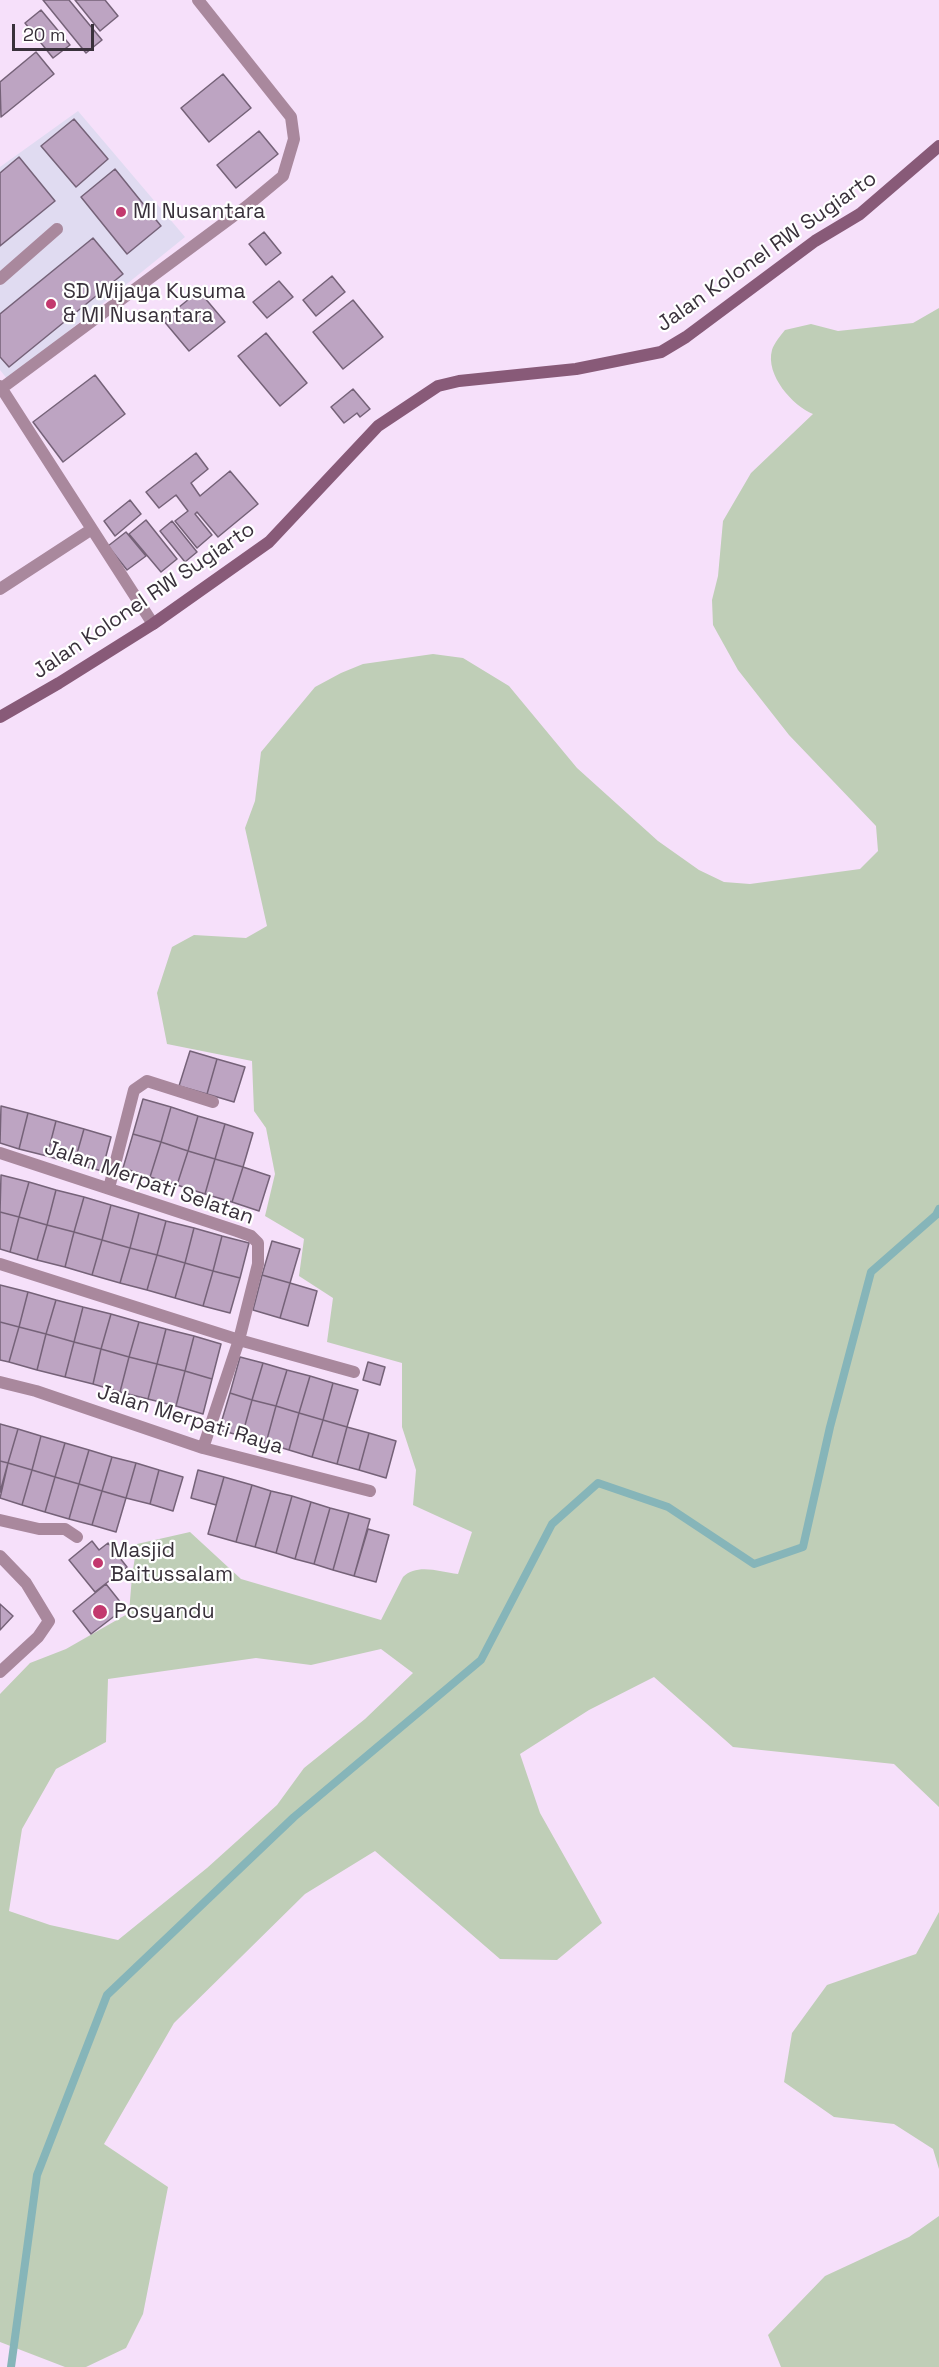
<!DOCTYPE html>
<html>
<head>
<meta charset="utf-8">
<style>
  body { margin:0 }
  #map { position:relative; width:939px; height:2367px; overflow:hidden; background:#f6e0fa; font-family:"Space Grotesk",sans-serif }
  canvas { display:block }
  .scale { position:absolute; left:12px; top:24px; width:82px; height:27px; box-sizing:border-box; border:3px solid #39313b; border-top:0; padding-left:8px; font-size:18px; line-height:21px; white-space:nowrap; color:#39313b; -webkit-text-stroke:4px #fff; paint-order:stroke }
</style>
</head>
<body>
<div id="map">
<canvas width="939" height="2367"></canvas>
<div class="scale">20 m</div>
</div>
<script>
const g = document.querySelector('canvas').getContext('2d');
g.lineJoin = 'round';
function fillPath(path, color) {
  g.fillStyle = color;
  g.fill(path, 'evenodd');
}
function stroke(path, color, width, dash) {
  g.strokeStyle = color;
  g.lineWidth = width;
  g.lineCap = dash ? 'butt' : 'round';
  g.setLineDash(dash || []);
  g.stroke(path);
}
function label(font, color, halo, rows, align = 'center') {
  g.font = font + ' "Space Grotesk",sans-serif';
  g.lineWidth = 4.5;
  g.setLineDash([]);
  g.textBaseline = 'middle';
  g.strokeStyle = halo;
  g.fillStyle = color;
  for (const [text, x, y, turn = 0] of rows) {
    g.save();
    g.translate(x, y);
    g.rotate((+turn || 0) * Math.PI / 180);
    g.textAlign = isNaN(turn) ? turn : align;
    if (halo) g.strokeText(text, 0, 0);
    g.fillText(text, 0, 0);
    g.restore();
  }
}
fillPath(new Path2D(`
  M78,111L185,237L8,380L0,370V167Z`), '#e0dbf1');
fillPath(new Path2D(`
  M939,308V1807L894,1764L733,1747L654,1677L589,1710L520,1754L540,1813L602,1923L557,1960L500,1959L375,1851L305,1894L174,2023L104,2144L168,2187L143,2314L126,2348L86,2367H65L0,2342V1694L30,1663L66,1649L129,1613L132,1576L137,1544L190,1532L241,1579L381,1620L403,1577C417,1563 440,1572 458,1574L472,1532L413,1505L416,1470L402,1427V1363L327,1342L333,1298L299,1276L304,1239L265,1216L275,1174L266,1128L254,1111L252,1061L167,1044L157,993L172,947L194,935L246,938L267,926L245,828L255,801L261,752L315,687L341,673L363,664L433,654L463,658L509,686L577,768L658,841L699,870L724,882L750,884L860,869L878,851L876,826L789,735L738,670L713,625L712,600L718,576L723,521L751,473L813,414C793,406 765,375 772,350C774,343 781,335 785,330L811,324L838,331L913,323ZM381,1649L413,1673L365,1719L304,1768L277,1805L207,1868L118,1940L50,1925L9,1911L22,1829L56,1769L106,1742L108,1679L256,1658L311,1665Z
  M939,1912V2169L933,2149L894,2124L834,2117L784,2082L792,2033L827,1985L916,1954Z
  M939,2216V2367H781L768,2335L825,2276L909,2237Z`), '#bfceb7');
stroke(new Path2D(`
  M11,2367L37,2175L107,1995L294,1817L481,1660L552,1524L598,1483L668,1507L754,1564L803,1547L830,1427L871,1272L936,1215L939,1209`), '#86b5b9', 8);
const building = new Path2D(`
  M43,0H69L102,40L86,53Z
  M75,0H105L118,16L100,31Z
  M41,10L70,45L53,58L25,23Z
  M36,52L54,74L1,117L0,82Z
  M223,74L251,108L209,142L181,108Z
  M74,119L108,159L76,187L41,146Z
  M259,131L278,154L236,188L217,165Z
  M19,157L55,201L0,246V173Z
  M115,169L161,226L127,254L81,197Z
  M264,232L281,253L266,265L249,244Z
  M93,238L123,274L9,367L0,357V314Z
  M332,276L345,292L316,316L303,300Z
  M279,281L293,297L267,318L253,302Z
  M199,291L225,322L189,351L163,320Z
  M353,300L383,337L343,369L313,332Z
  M266,333L307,383L280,406L238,356Z
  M95,375L125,414L63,462L33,422Z
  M353,389L370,409L360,417L357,413L344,423L331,407Z
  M196,453L208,469L191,483L200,496L230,471L258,504L218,537L197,512L195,514L212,535L197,548L175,521L188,511L176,495L159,508L146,492Z
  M130,500L141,514L115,536L104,521Z
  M146,520L177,559L161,572L129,534Z
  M172,521L197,552L185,562L160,531Z
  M126,532L146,556L127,570L108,546Z
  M190,1051L217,1059L207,1094L179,1086Z
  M217,1059L245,1067L234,1102L207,1094Z
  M143,1099L171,1107L161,1142L133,1134Z
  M1,1106L28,1113L19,1149L0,1143Z
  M171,1107L198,1116L188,1151L161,1142Z
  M28,1113L56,1121L47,1156L19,1149Z
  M198,1116L225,1124L215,1159L188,1151Z
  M56,1121L84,1129L74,1164L47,1156Z
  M225,1124L253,1133L243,1167L215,1159Z
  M84,1129L111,1137L102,1171L74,1164Z
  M133,1134L161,1142L150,1177L123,1168Z
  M161,1142L188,1151L177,1185L150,1177Z
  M188,1151L215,1159L205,1194L177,1185Z
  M215,1159L243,1167L232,1202L205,1194Z
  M243,1167L270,1176L259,1211L232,1202Z
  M1,1175L29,1182L19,1217L0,1212Z
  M29,1182L56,1190L47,1225L19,1217Z
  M56,1190L84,1197L74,1232L47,1225Z
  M84,1197L111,1205L102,1240L74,1232Z
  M111,1205L139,1213L130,1248L102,1240Z
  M0,1212L19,1217L10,1252L0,1249Z
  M139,1213L166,1221L157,1255L130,1248Z
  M19,1217L47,1225L37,1260L10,1252Z
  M166,1221L194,1228L185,1263L157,1255Z
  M47,1225L74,1232L65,1267L37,1260Z
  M194,1228L222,1236L213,1271L185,1263Z
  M74,1232L102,1240L92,1275L65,1267Z
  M222,1236L249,1243L240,1278L213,1271Z
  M102,1240L130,1248L120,1283L92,1275Z
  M272,1241L300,1249L290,1283L262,1275Z
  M130,1248L157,1255L147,1290L120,1283Z
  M157,1255L185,1263L175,1298L147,1290Z
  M185,1263L213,1271L203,1306L175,1298Z
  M213,1271L240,1278L230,1313L203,1306Z
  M262,1275L290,1283L280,1318L253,1310Z
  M290,1283L317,1291L308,1326L280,1318Z
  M0,1285L28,1292L19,1327L0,1322Z
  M28,1292L56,1300L46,1334L19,1327Z
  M56,1300L83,1307L74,1342L46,1334Z
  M83,1307L111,1314L101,1349L74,1342Z
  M111,1314L139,1322L129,1357L101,1349Z
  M0,1322L19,1327L9,1362L0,1360Z
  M139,1322L166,1329L157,1364L129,1357Z
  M19,1327L46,1334L37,1370L9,1362Z
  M166,1329L194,1336L185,1371L157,1364Z
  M46,1334L74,1342L65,1377L37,1370Z
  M194,1336L221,1344L212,1379L185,1371Z
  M74,1342L101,1349L93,1384L65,1377Z
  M101,1349L129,1357L120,1392L93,1384Z
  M129,1357L157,1364L148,1399L120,1392Z
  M240,1357L263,1363L252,1400L230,1393Z
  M368,1362L385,1367L380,1385L363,1380Z
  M263,1363L287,1370L276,1406L252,1400Z
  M157,1364L185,1371L176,1406L148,1399Z
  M287,1370L310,1376L299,1413L276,1406Z
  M185,1371L212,1379L203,1414L176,1406Z
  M310,1376L333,1383L323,1420L299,1413Z
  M333,1383L358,1390L347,1427L323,1420Z
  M230,1393L252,1400L242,1436L219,1430Z
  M252,1400L276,1406L266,1443L242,1436Z
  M276,1406L299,1413L289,1450L266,1443Z
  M299,1413L323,1420L312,1457L289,1450Z
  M323,1420L347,1427L337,1464L312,1457Z
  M0,1424L18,1429L8,1463L0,1461Z
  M347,1427L369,1433L359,1470L337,1464Z
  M18,1429L41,1436L32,1470L8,1463Z
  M369,1433L396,1441L386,1478L359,1470Z
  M41,1436L65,1443L55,1477L32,1470Z
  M65,1443L89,1450L79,1484L55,1477Z
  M89,1450L112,1457L102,1491L79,1484Z
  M112,1457L136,1463L126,1498L102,1491Z
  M0,1461L8,1463L0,1492Z
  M8,1463L32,1470L22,1505L0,1498Z
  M136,1463L159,1470L150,1504L126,1498Z
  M32,1470L55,1477L45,1512L22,1505Z
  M159,1470L183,1477L173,1511L150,1504Z
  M198,1470L224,1477L216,1505L191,1498Z
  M55,1477L79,1484L69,1519L45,1512Z
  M224,1477L252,1485L236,1542L208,1534Z
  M79,1484L102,1491L92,1525L69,1519Z
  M252,1485L271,1491L255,1547L236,1542Z
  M102,1491L126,1498L116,1532L92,1525Z
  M271,1491L292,1496L276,1553L255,1547Z
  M292,1496L311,1502L295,1559L276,1553Z
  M311,1502L330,1508L314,1564L295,1559Z
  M330,1508L349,1513L333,1570L314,1564Z
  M349,1513L370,1519L354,1576L333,1570Z
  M368,1529L389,1535L376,1582L354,1576Z
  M92,1541L99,1550L108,1543L127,1567L95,1592L69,1560Z
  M106,1584L125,1608L91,1634L73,1611Z
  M0,1604L13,1616L0,1630Z`);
fillPath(building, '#bda4c2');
stroke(building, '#756278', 1.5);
stroke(new Path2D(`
  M0,279L57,229`), '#a9889d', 12);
stroke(new Path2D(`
  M0,386L153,624
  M2,388L247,206L283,176L294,139L291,117L198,0
  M0,589L92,529
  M0,1153L237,1231L251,1236L258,1243V1264L239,1340L203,1448
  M109,1188L134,1090L147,1081L213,1102
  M0,1264L239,1340L354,1372
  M0,1382L36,1391L203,1448L370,1491
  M0,1520L39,1529H65L77,1537
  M0,1556L26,1583L49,1621L38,1637L0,1672`), '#a9889d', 12);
stroke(new Path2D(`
  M0,717L59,683L153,624L269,542L378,426L438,386L459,381L576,369L661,352L686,337L815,241L860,214L939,146`), '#885a78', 12);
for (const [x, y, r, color] of [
  [121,212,6,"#c3386e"],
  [51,304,6,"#c3386e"],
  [98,1563,6,"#c3386e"],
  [100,1612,8,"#c3386e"]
]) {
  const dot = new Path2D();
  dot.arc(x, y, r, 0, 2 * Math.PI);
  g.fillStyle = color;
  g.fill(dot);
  stroke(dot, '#fff', 2);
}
label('21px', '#39313b', '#fff', [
  ["MI Nusantara",133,212],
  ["SD Wijaya Kusuma",63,292],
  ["& MI Nusantara",63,316],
  ["Masjid",110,1551],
  ["Baitussalam",110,1575],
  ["Posyandu",114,1612]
], 'left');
label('21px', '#39313b', '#fff', [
  ["Jalan Kolonel RW Sugiarto",767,252,-35],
  ["Jalan Kolonel RW Sugiarto",144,601,-34],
  ["Jalan Merpati Selatan",149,1183,19],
  ["Jalan Merpati Raya",190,1420,17]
]);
</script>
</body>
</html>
